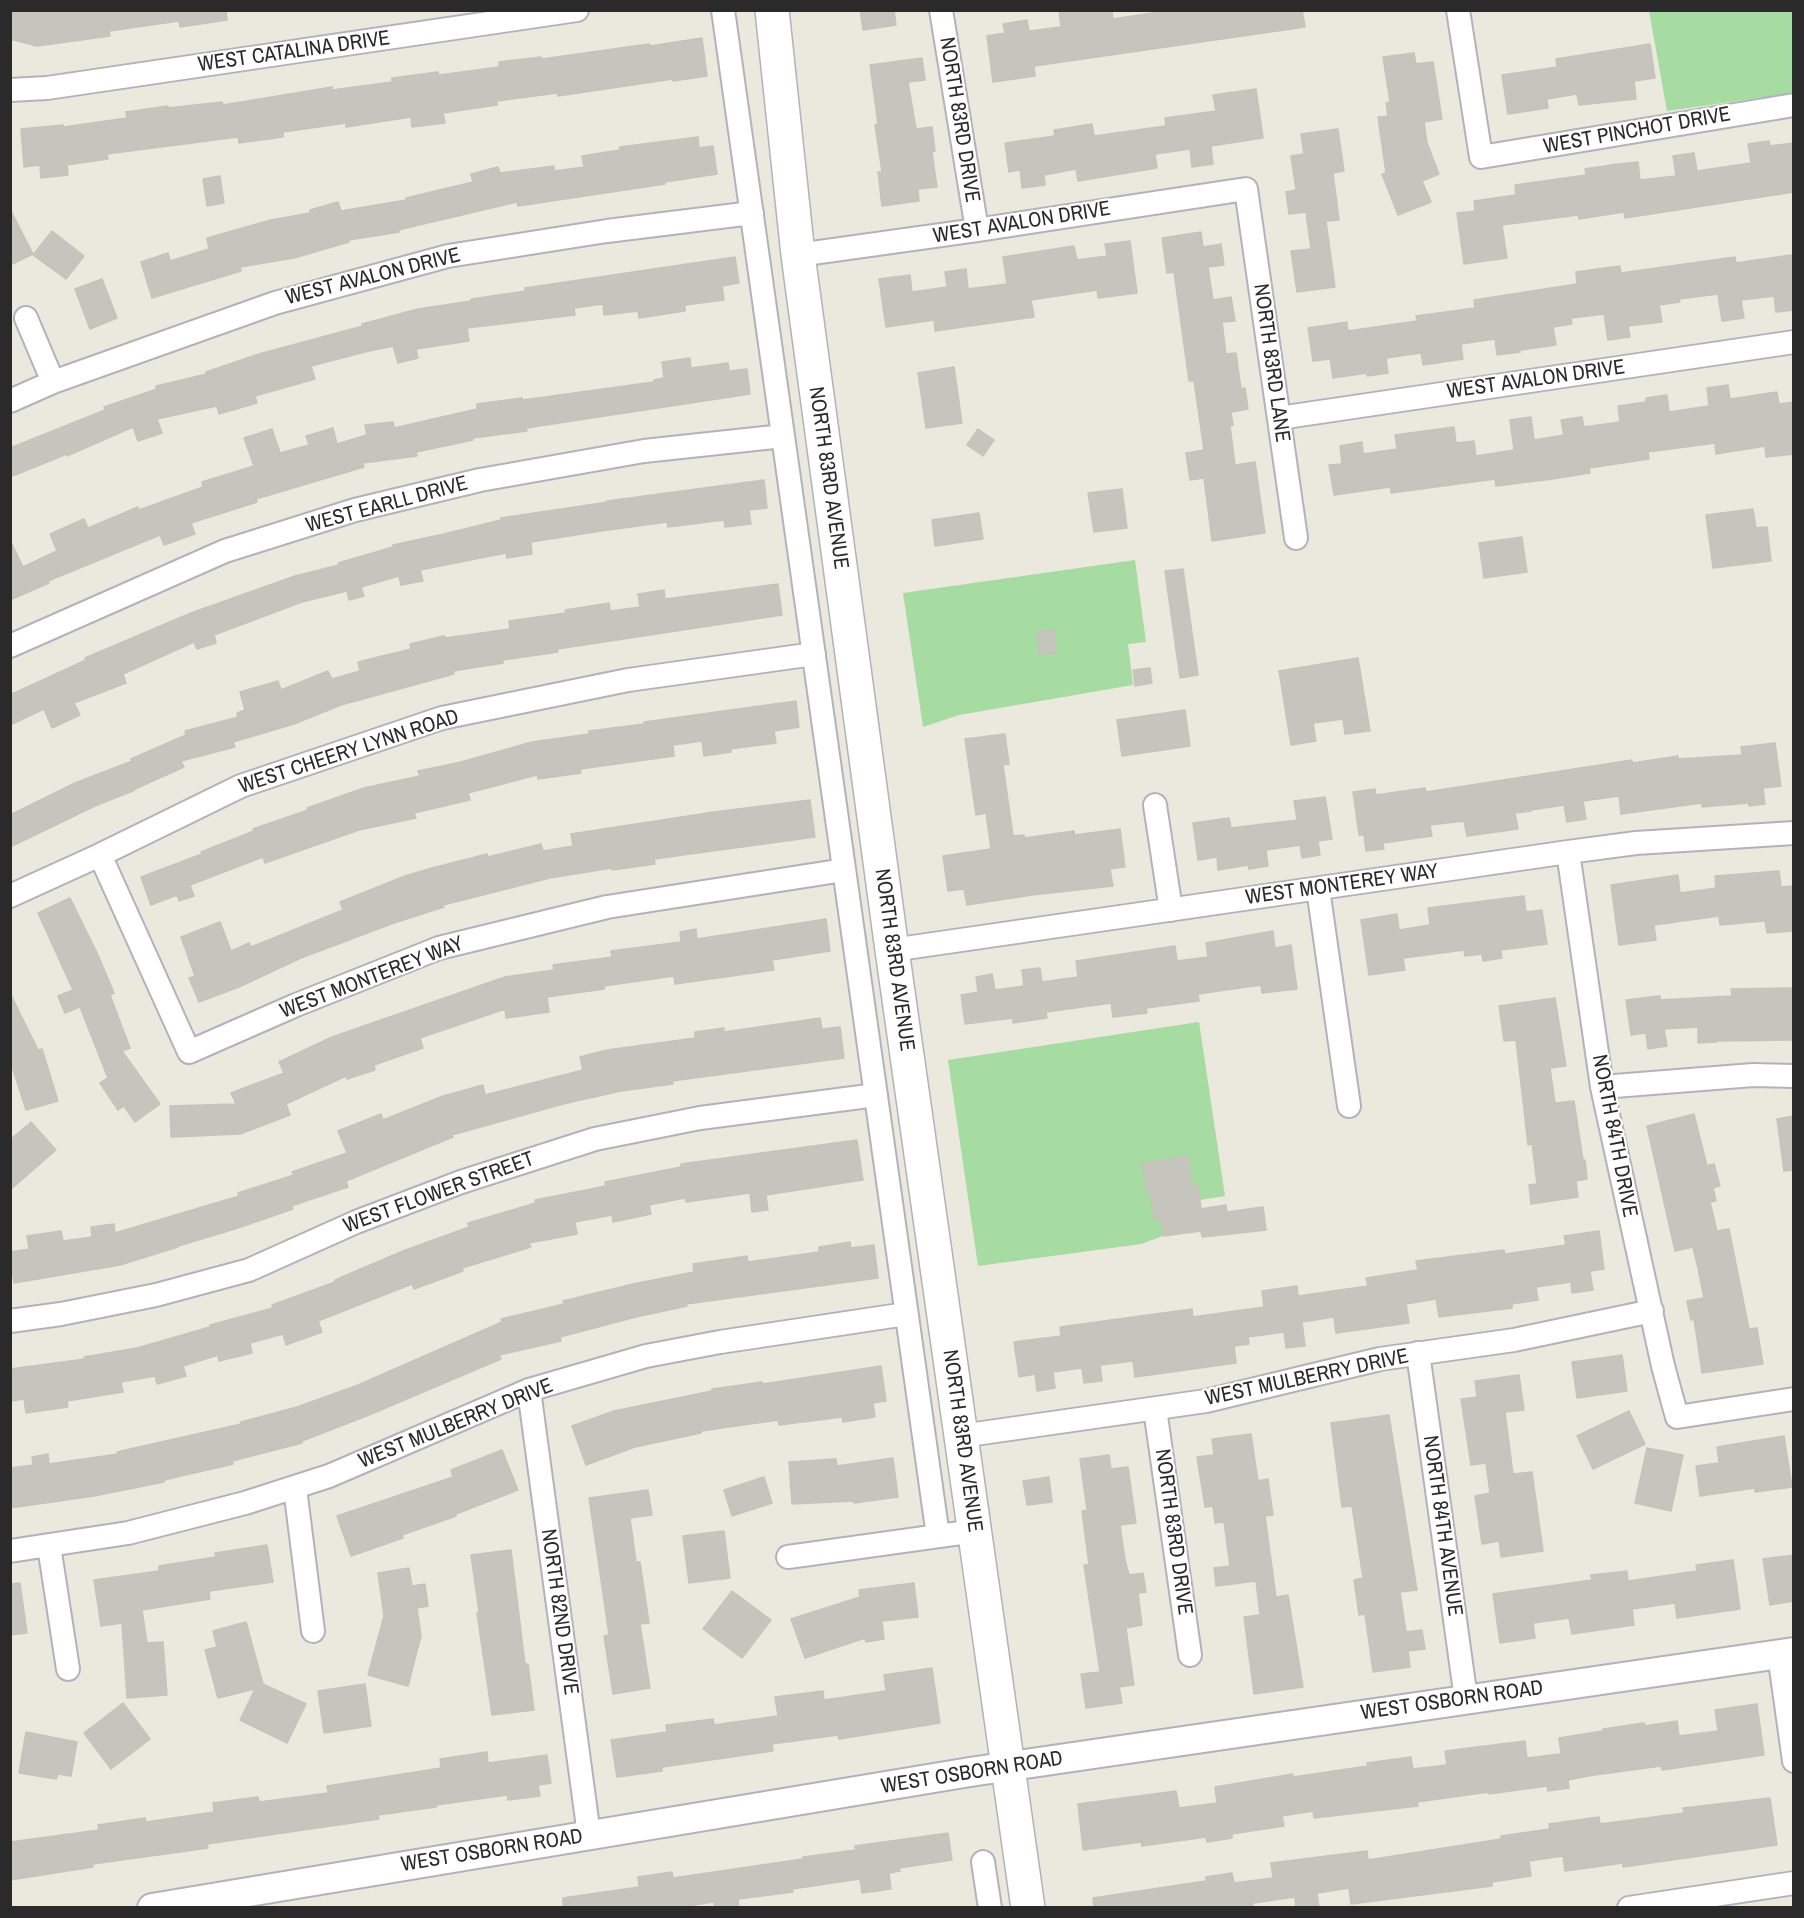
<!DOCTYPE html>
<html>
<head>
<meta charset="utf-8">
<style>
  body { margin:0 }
  #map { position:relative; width:1804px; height:1918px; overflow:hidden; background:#ebe8de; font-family:"Archivo Narrow",sans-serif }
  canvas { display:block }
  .frame { position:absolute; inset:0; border:12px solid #2a2a2a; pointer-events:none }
</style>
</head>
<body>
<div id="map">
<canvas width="1804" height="1918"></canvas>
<div class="frame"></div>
</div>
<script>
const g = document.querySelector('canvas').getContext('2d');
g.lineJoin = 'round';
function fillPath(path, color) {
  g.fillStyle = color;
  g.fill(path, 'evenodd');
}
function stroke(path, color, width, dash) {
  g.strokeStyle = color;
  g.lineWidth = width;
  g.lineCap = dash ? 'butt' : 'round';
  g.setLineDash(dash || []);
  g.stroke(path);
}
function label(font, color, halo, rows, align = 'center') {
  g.font = font + ' "Archivo Narrow",sans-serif';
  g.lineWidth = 4.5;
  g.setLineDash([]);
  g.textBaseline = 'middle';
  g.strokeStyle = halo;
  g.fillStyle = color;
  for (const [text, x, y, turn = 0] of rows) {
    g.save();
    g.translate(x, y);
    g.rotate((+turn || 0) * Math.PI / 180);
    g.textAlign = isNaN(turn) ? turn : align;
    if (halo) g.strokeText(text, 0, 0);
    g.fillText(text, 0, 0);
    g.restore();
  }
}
fillPath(new Path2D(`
  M1649,11H1793V93L1667,111Z
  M1135,560L1146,642L1128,644L1133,685L959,715L923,727L903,593Z
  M1199,1022L1225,1196L1200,1200L1198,1185H1192L1188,1156L1143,1163L1147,1193H1150L1161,1218L1163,1236L1141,1244L978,1266L948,1060Z`), '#a6dba1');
const building = new Path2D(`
  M10,10H226L227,20L180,27L179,21L109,31L110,36L37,46L10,39Z
  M860,10H894L896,25L863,30Z
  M1059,10H1112L1113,19L1172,10H1302L1305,27L1034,66L1035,76L993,82L987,36L1005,33L1003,24L1027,20L1029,31L1061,27Z
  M702,38L707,76L673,81V79L558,96L557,93L497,101V105L443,113L445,123L412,127L411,117L346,127V123L283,132V137L239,143L238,137L107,154L108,159L67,165L68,175L41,178L40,165L24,167L21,129L63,125L64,127L127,118L126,112L168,106V108L222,102L223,105L332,87V90L392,82V78L438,72L439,75L499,67V62L541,57L542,59L649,44L650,46Z
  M1650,44L1655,78L1634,81L1636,99L1579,105L1577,94L1547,99L1548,108L1508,114L1502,75L1557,67L1556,59Z
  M1414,53L1416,64L1433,62L1442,119L1424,122L1427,143L1439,174L1422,181L1431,202L1398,215L1382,174L1386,173L1378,117L1388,116L1386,103L1390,102L1383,57Z
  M922,58L925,80L908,82L916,129L932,127L935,151L932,152L937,187L918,189L919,201L882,206L878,172H882L875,125L878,124L870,65Z
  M1256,89L1263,138L1211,146L1213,164L1192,167L1190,149L1155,154L1157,168L1078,181L1076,169L1044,175L1045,185L1022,188L1020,170L1009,172L1005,143L1055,136L1054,130L1092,124L1094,136L1166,126L1165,118L1216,111L1213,95Z
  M1338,129L1344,171L1333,173L1339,220L1326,221L1335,287L1297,292L1291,251L1311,249L1306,212L1289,214L1286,192L1296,190L1291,156L1304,154L1301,134Z
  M698,137L699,148L713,146L717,174L665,182V184L518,206L517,202L398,230L399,232L349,240V242L294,258L240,267L241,271L152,298L141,262L168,253L170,261L209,249L207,238L271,220L310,213V210L338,202L341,211L406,200V198L473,182L471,174L498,167L500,173L554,166V171L584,167L582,156L620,150V147Z
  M1769,141L1770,146L1794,143V192L1625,218L1624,212L1579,219L1578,215L1502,225L1507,258L1464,264L1457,213L1475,211L1474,201L1516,195L1515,185L1586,175L1585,169L1618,164L1638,162L1640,180L1676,176L1673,156L1694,153L1697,171L1751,163L1748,144Z
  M220,176L224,203L207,206L203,179Z
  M10,209L33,254L10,265Z
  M52,231L84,256L66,279L33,255Z
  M1201,232L1203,247L1221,244L1224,265L1208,267L1213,300L1231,297L1235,321L1222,322L1226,354L1236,353L1241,389L1245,388L1248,409L1231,412L1233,425L1230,426L1235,465L1255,462L1265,533L1212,541L1204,478L1190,480L1186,453L1204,450L1194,381H1189L1174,272L1167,273L1162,238Z
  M1130,241L1137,293L1098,298L1097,290L1031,300L1034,317L935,331L934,320L886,327L879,279L910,275L912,292L947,287L945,272L966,269L968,289L1007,284L1003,257L1074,246L1077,260L1107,256L1105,244Z
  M1791,255L1794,272V310L1776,312L1774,296L1741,300L1744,318L1722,321L1718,294L1679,299L1680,302L1659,305L1662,322L1628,326L1630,337L1608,340L1604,314L1571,318L1572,324L1553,327L1556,345L1520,350V352L1497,355L1495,339L1461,344L1463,359L1423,365L1421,353L1386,358L1388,373L1367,376V373L1333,378L1330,359L1313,361L1308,328L1347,322L1348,331L1417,321L1416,316L1475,308L1474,300L1577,284L1576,272L1620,266L1621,273L1735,257L1736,263Z
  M735,257L739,283L722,286L724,300L685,305V311L639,318L638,311L604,315L603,304L574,308L575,315L467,328L469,341L416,349L418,358L398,363L393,346L369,351L311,366L315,379L255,396L257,403L219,414L217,406L157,419L162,433L138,441L133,427L67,456V454L10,477V448L105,410L104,407L157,389L156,386L207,374L206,372L259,354L363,326L362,324L418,309L471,301V299L526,291L525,288L579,280Z
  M102,279L117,318L90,329L75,289Z
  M690,358L691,368L728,363L729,371L747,369L750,394L526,428L527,431L473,438V440L416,452L417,456L363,463L364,467L256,499L257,502L191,523L195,534L164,545L160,535L48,581L49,583L10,600V540L23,567L57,551L50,534L84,519L88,528L138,507L139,510L203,487L202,482L254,466L244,438L272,429L280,453L309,445L306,436L333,428L337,444L367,435L365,425L393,422L394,428L477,409V404L522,398L523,400L654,382V380L664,378L662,362Z
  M954,367L962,423L926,428L918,373Z
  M1728,385L1730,399L1777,392L1779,404L1794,402V454L1766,457L1765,446L1716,454L1715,443L1648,452L1649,459L1589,468L1590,473L1552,479L1496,486L1495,479L1391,493L1390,487L1334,495L1329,465L1342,464L1340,446L1362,442L1363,454L1397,449L1395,435L1454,427L1456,443L1474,441L1476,456L1514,450L1510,420L1531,417L1534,440L1564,435L1561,420L1582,417L1584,427L1620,422L1618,406L1646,402V398L1667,395L1669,412L1709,406L1707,388Z
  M978,429L994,440L983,456L967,445Z
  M764,480L767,508L749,510L751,524L725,527L724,520L668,527L667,522L601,531L531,542L532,554L507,558L506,553L420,570L423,581L401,585L399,576L361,587L364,596L349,600L347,591L302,602L214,635L216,643L197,649L194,642L123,674L126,683L74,703L80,715L52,728L44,709L10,725V695L86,660L85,658L191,613L295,576L339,565L338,563L393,547V545L444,534L501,520V518L608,502L607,501Z
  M1122,489L1127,528L1094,532L1088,493Z
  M1753,509L1756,528L1767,527L1771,561L1713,568L1706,515Z
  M979,513L983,539L935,546L932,520Z
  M1522,537L1527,572L1484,578L1479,543Z
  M1183,569L1198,675L1180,678L1165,571Z
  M778,584L782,615L557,649L558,652L503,660V663L453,671L454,674L341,705L294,724L233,742L235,747L181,761L184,767L135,789V790L95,806L10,847V815L75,783L132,761L131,759L186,735L185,731L238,717L237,713L245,710L240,692L278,681L281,690L328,671L332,679L360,671L358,662L411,649L410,644L444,636L445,638L510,629L509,621L566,613L565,610L609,603L610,611L640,607L638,594L664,590L665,599Z
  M1054,630L1056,653L1039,654L1037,631Z
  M1358,658L1370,731L1345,734L1343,719L1313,723L1316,741L1291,745L1279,671Z
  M1150,668L1152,683L1135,686L1133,670Z
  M796,701L799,727L774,731L776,743L730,749L731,752L704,756L702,741L673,745L674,756L580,769L581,773L538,779L537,775L468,793L470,800L414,813L416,818L359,830L265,863L263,857L190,885L194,896L179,901L177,895L151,905L141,877L202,854L201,852L254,831L253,829L308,810L307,808L364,788L420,776L418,771L461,762L532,742L589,734V731L644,724V722Z
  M1185,710L1190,746L1122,756L1117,720Z
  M1005,734L1009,764L1003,765L1013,836L1024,835V838L1074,831L1075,835L1120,829L1125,867L1110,869L1113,886L1032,895L967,905L964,889L948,891L943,856L991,849L986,813L976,815L965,739Z
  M1775,743L1781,786L1763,788L1765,804L1749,806V803L1702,807V803L1621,814L1619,796L1583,801L1586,819L1567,822L1564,805L1531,810V811L1515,813L1518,829L1467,836L1464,821L1430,825L1432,836L1383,843L1384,849L1366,851L1364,835H1359L1353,792L1375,789L1376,795L1425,788L1426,792L1632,760V763L1678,756V759L1742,755L1741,747Z
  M1325,797L1332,839L1318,841L1320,855L1302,858L1300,845L1266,850L1268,866L1249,869L1248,865L1218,870L1217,857L1198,860L1193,823L1229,818L1231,828L1297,820L1294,801Z
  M810,800L815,837L654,859L655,864L612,870V868L550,878L443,905L444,907L394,923L301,958L239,987L199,1002L189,978L195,976L181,937L220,922L231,951L249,943L251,947L343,910L340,902L405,876L432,868L487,854L488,857L541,844L543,851L573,846L571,834L714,812Z
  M1779,871L1781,887L1794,886V931L1767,933L1765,921L1720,925L1719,916L1654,925L1656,940L1619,945L1611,885L1678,875L1680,893L1716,888L1715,876Z
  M1524,896L1526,912L1542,910L1547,944L1501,950L1502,958L1483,961L1482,954L1465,956L1464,950L1403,958L1405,970L1369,975L1361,920L1397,914L1399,930L1430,925L1428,908Z
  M70,898L98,955L114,993L110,995L130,1048L122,1051L160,1104L135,1122L124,1106L118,1110L100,1083L108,1078L80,1007L65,1013L58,996L73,990L38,913Z
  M826,919L830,951L772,960L774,970L675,984L674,976L604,986V989L547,997L549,1012L506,1018L505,1009L420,1038L423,1048L374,1065L375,1070L347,1079L346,1076L286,1104L290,1115L240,1134L171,1137L170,1106L236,1104L231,1093L284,1073L279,1062L332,1037L505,977L554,970L553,965L612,957L611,951L681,942L680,932L696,929L697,939Z
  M1273,931L1275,948L1291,945L1297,989L1262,993L1261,985L1198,994L1199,1001L1146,1008L1147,1013L1113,1017L1111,1003L1046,1012L1047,1018L1013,1023V1018L965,1024L961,995L978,992L976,977L992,974L995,990L1024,986L1022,970L1040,968L1042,982L1078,977L1076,961L1175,946L1177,961L1208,957L1206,943Z
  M1794,988V1040L1717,1041V1042L1698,1043V1027L1664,1029L1667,1046L1648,1049L1646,1033L1631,1035L1626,1000L1660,996V1000L1732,996L1731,989Z
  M10,993L38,1050L42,1049L58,1101L26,1110L10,1060Z
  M1555,998L1566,1066L1550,1068L1555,1103L1574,1101L1583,1160H1585L1587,1179L1576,1181L1578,1197L1531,1204L1529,1185L1537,1184L1532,1144L1528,1145L1516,1040L1504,1041L1499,1006Z
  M820,1018L822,1029L840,1027L844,1058L672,1081L673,1084L621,1091L563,1104L452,1135L453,1137L346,1181L348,1187L291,1206L293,1209L235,1229L178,1246V1247L120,1265L14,1283L10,1252L29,1249L27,1236L61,1231L63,1241L92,1237L91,1227L114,1224L115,1233L239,1196L238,1193L294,1175L292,1172L347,1153L338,1131L381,1114L383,1120L443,1096L483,1085L485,1095L583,1070L580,1057L607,1050L695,1038V1032L724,1028V1032Z
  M1694,1114L1707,1166L1714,1164L1720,1186L1713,1188L1716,1201L1710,1202L1717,1231L1729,1229L1749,1329L1757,1328L1763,1364L1702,1373L1694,1319L1691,1320L1687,1301L1704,1298L1698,1268L1693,1247L1675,1251L1647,1126Z
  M1794,1116V1170L1784,1171L1777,1119Z
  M31,1122L56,1150L10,1190V1140Z
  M857,1140L863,1180L766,1195L768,1210L752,1212L750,1193L686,1202L685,1198L649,1205L651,1214L613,1222L612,1215L575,1222L577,1234L529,1243L531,1247L462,1268L463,1271L414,1289L412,1284L318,1321L322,1332L286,1345L283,1334L250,1343L252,1353L219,1361L218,1355L183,1366L186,1376L157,1384L155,1376L121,1382L123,1392L67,1401L68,1407L26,1413L24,1399L10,1401V1369L85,1359L84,1357L137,1348L210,1327V1325L273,1308L272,1305L335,1282V1280L403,1251L469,1227L468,1223L536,1203L535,1200L606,1186L605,1182L681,1167V1164Z
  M1188,1156L1192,1185H1198L1201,1209L1226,1205L1227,1212L1263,1207L1266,1230L1202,1237L1201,1231L1163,1236L1161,1218L1154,1219L1150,1193H1147L1142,1163Z
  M1599,1231L1604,1269L1590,1271L1593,1290L1572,1293L1571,1282L1536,1287L1538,1300L1512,1304V1308L1439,1317L1436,1299L1406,1304L1409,1323L1336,1333L1334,1317L1302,1322L1305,1346L1286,1348L1284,1332L1248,1337L1249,1344L1234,1346L1236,1363L1135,1377L1133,1361L1100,1365L1102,1381L1084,1383L1082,1368L1053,1372L1055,1388L1037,1391L1035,1374L1019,1377L1014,1342L1061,1336L1060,1327L1192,1309L1193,1317L1264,1307L1262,1291L1297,1286L1298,1296L1368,1286L1366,1278L1418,1270L1416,1261L1504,1250L1505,1254L1566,1245L1564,1236Z
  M850,1242L851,1248L874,1245L878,1278L686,1304L687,1306L636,1317L560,1337L561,1341L499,1355L501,1359L369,1415L302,1441V1443L232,1461L233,1464L164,1480V1482L94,1496L10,1508V1468L33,1465L32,1457L48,1454L49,1464L118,1454L117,1452L241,1424V1422L297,1407L358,1385L502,1322L501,1319L564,1304L563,1301L633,1284L694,1272L693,1264L747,1256L748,1262L819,1252V1247Z
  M1622,1355L1627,1391L1577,1398L1572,1362Z
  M881,1366L886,1401L873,1403L875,1417L843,1422L842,1417L779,1425L778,1420L701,1431V1433L635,1447L586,1465L572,1426L614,1411L712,1391V1389L762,1382L763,1384Z
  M1519,1375L1524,1410L1505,1412L1513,1474L1532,1472L1543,1551L1501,1557L1499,1541L1482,1544L1475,1496L1490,1493L1486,1463L1471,1465L1461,1399L1477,1397L1475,1381Z
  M1629,1411L1645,1444L1593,1469L1577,1436Z
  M1389,1415L1417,1590L1400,1592L1406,1632L1422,1630L1425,1649L1408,1651L1410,1667L1373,1672L1365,1614L1359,1615L1354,1580L1363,1578L1352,1506L1342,1507L1331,1423Z
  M1251,1434L1258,1481L1268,1479L1273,1515L1265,1516L1276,1597L1288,1595L1303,1687L1254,1694L1244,1617L1260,1615L1256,1581L1216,1586L1214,1568L1230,1566L1224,1522L1215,1523L1213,1506L1205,1507L1197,1457L1214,1455L1212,1439Z
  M1784,1436L1792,1487L1755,1492V1488L1700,1496L1696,1466L1719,1463L1717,1447Z
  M1647,1448L1683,1455L1671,1511L1635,1503Z
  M502,1450L518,1490L456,1514V1516L402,1535L403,1538L351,1556L337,1516L453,1477L451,1470Z
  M1109,1455L1111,1469L1128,1467L1136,1523L1120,1525L1125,1560L1129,1575L1143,1573L1146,1592L1138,1593L1142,1625L1126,1628L1134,1685L1119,1687L1122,1703L1086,1708L1081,1674L1100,1672L1084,1565H1089L1082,1511L1087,1510L1080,1459Z
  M893,1458L898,1497L854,1503L853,1501L792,1504L789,1462L836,1459L837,1466Z
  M764,1477L772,1503L732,1516L724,1490Z
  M1049,1477L1052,1502L1027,1505L1023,1481Z
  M648,1490L652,1515L630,1518L636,1562H640L649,1623L640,1624L650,1688L613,1694L604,1636L609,1635L589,1498Z
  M724,1531L730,1578L689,1583L683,1536Z
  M267,1545L273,1582L209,1591L210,1599L142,1610L147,1643L163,1642L167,1695L127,1698L122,1623L101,1626L94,1580L159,1571V1566L216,1557L215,1553Z
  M511,1550L525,1664H528L534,1710L492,1715L477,1613L479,1612L471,1555Z
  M1794,1555V1601L1770,1605L1763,1559Z
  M1733,1560L1740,1609L1677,1618L1675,1603L1632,1609L1634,1625L1572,1634L1569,1618L1533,1623L1535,1638L1500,1643L1493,1594L1592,1580L1591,1575L1627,1571L1628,1581L1697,1571L1696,1565Z
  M409,1568L412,1586L425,1584L428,1606L417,1608L421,1636L408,1686L368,1675L384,1616L378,1573Z
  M20,1583L27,1633L10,1635V1584Z
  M914,1583L918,1617L882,1621L884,1639L866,1642L865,1638L805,1658L791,1619L860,1597L859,1590Z
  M732,1591L771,1620L742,1658L703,1629Z
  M246,1622L263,1684L306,1704L287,1743L240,1720L255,1689L218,1698L205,1650L217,1647L213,1631Z
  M932,1668L940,1723L839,1739L838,1735L772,1744L773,1751L662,1767V1771L617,1777L611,1740L667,1732L666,1725L713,1719L714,1725L778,1716L775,1697L823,1691L824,1700L886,1691L884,1675Z
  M365,1684L371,1726L324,1733L318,1691Z
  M123,1703L150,1739L111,1769L84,1733Z
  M1757,1704L1764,1755L1662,1770L1661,1766L1588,1776L1568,1780L1569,1788L1548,1791L1547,1786L1489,1794V1792L1417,1802L1418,1806L1314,1818L1313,1811L1282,1816L1284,1826L1232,1834V1838L1207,1842L1206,1837L1142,1846L1141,1842L1083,1850L1078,1804L1176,1791L1179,1808L1217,1803L1215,1787L1293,1774V1777L1368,1766L1367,1763L1411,1757L1413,1769L1447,1765L1445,1751L1525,1741L1527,1758L1561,1754L1559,1738L1603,1731V1729L1644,1723L1645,1726L1677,1721L1679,1736L1718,1731L1715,1710Z
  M26,1732L77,1742L71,1776L58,1774L56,1779L19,1773Z
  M487,1752L488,1763L547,1755L551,1783L538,1785L540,1796L508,1800L507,1795L436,1805V1807L378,1815L379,1819L207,1844L208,1848L93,1864V1867L10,1880V1842L99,1830L98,1825L145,1818L146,1822L214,1812L213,1803L258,1797L259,1802L328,1793L327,1786L441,1768L440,1759Z
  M1770,1798L1777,1845L1623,1867V1863L1565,1871L1563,1856L1529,1861L1531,1876L1492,1882V1886L1351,1904L1349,1888L1317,1893L1319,1908H1296L1295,1897L1253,1903V1908H1094L1093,1898L1206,1881V1877L1232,1873L1234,1883L1273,1878L1271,1863L1367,1851L1368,1860L1501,1839V1836L1550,1829L1549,1824L1599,1817L1600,1824L1684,1813L1683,1808Z
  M948,1833L952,1860L899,1868L900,1871L889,1873L891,1889L862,1893L860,1879L792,1889L793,1892L738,1899L739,1908H715L714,1902L675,1908H563V1898L639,1887L638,1877L672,1872L673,1878L803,1859V1857L856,1850L855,1846Z`);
fillPath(building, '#c6c5bd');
stroke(building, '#c6c4b8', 1.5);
const minor = new Path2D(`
  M723,10L938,1536
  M941,10L977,230
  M1458,10L1481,157L1794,105
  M10,90L47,88L577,10
  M798,255L977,230L1246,189L1296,538
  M26,318L53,382
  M10,401L53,382L275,303L448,256L607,231L752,213
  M1279,418L1794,342
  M10,646L225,551L355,510L480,480L644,451L783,436
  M1155,805L1171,910
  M1568,852L1602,1087L1663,1366L1677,1417L1794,1399
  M100,855L189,1052L296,1005L439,948L607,907L844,870
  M1318,889L1349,1106
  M10,896L100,855L241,786L442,718L628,680L814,654
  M892,950L1568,852L1636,843L1794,833
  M1602,1087L1753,1075L1794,1076
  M10,1321L61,1314L156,1295L249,1270L356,1222L461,1182L595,1139L700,1118L876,1095
  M1418,1353L1466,1699
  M529,1390L589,1835
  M1155,1409L1190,1655
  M961,1436L1206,1401L1380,1359L1514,1340L1652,1311
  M295,1488L313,1631
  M49,1546L68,1669
  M10,1551L128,1533L245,1503L329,1476L529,1390L646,1356L720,1342L906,1314
  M788,1557L975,1531
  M1779,1654L1794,1761
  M983,1862L990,1908
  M1629,1908L1794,1883`);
const tertiary = new Path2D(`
  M152,1908L970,1772L1794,1652`);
const secondary = new Path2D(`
  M772,10L798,255L892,950L1028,1908`);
stroke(minor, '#b2b2bc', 26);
stroke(tertiary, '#b2b2bc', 32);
stroke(secondary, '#b2b2bc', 36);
stroke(minor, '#fff', 22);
stroke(tertiary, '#fff', 28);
stroke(secondary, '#fff', 33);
label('21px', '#2a2a2a', '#fff', [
  ["WEST CATALINA DRIVE",294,52,-8],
  ["NORTH 83RD DRIVE",959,120,81],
  ["WEST PINCHOT DRIVE",1637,131,-10],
  ["WEST AVALON DRIVE",1022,223,-9],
  ["WEST AVALON DRIVE",373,277,-14],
  ["NORTH 83RD LANE",1271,363,82],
  ["WEST AVALON DRIVE",1536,380,-8],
  ["NORTH 83RD AVENUE",828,478,82],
  ["WEST EARLL DRIVE",387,505,-15],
  ["WEST CHEERY LYNN ROAD",349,752,-18],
  ["WEST MONTEREY WAY",1342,885,-8],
  ["NORTH 83RD AVENUE",894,960,82],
  ["WEST MONTEREY WAY",372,978,-21],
  ["NORTH 84TH DRIVE",1614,1136,79],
  ["WEST FLOWER STREET",439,1193,-20],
  ["WEST MULBERRY DRIVE",1307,1378,-12],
  ["WEST MULBERRY DRIVE",456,1424,-22],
  ["NORTH 83RD AVENUE",962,1441,82],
  ["NORTH 84TH AVENUE",1442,1526,82],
  ["NORTH 83RD DRIVE",1173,1532,82],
  ["NORTH 82ND DRIVE",559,1612,82],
  ["WEST OSBORN ROAD",1452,1701,-8],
  ["WEST OSBORN ROAD",972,1773,-9],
  ["WEST OSBORN ROAD",492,1851,-9]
]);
</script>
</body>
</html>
